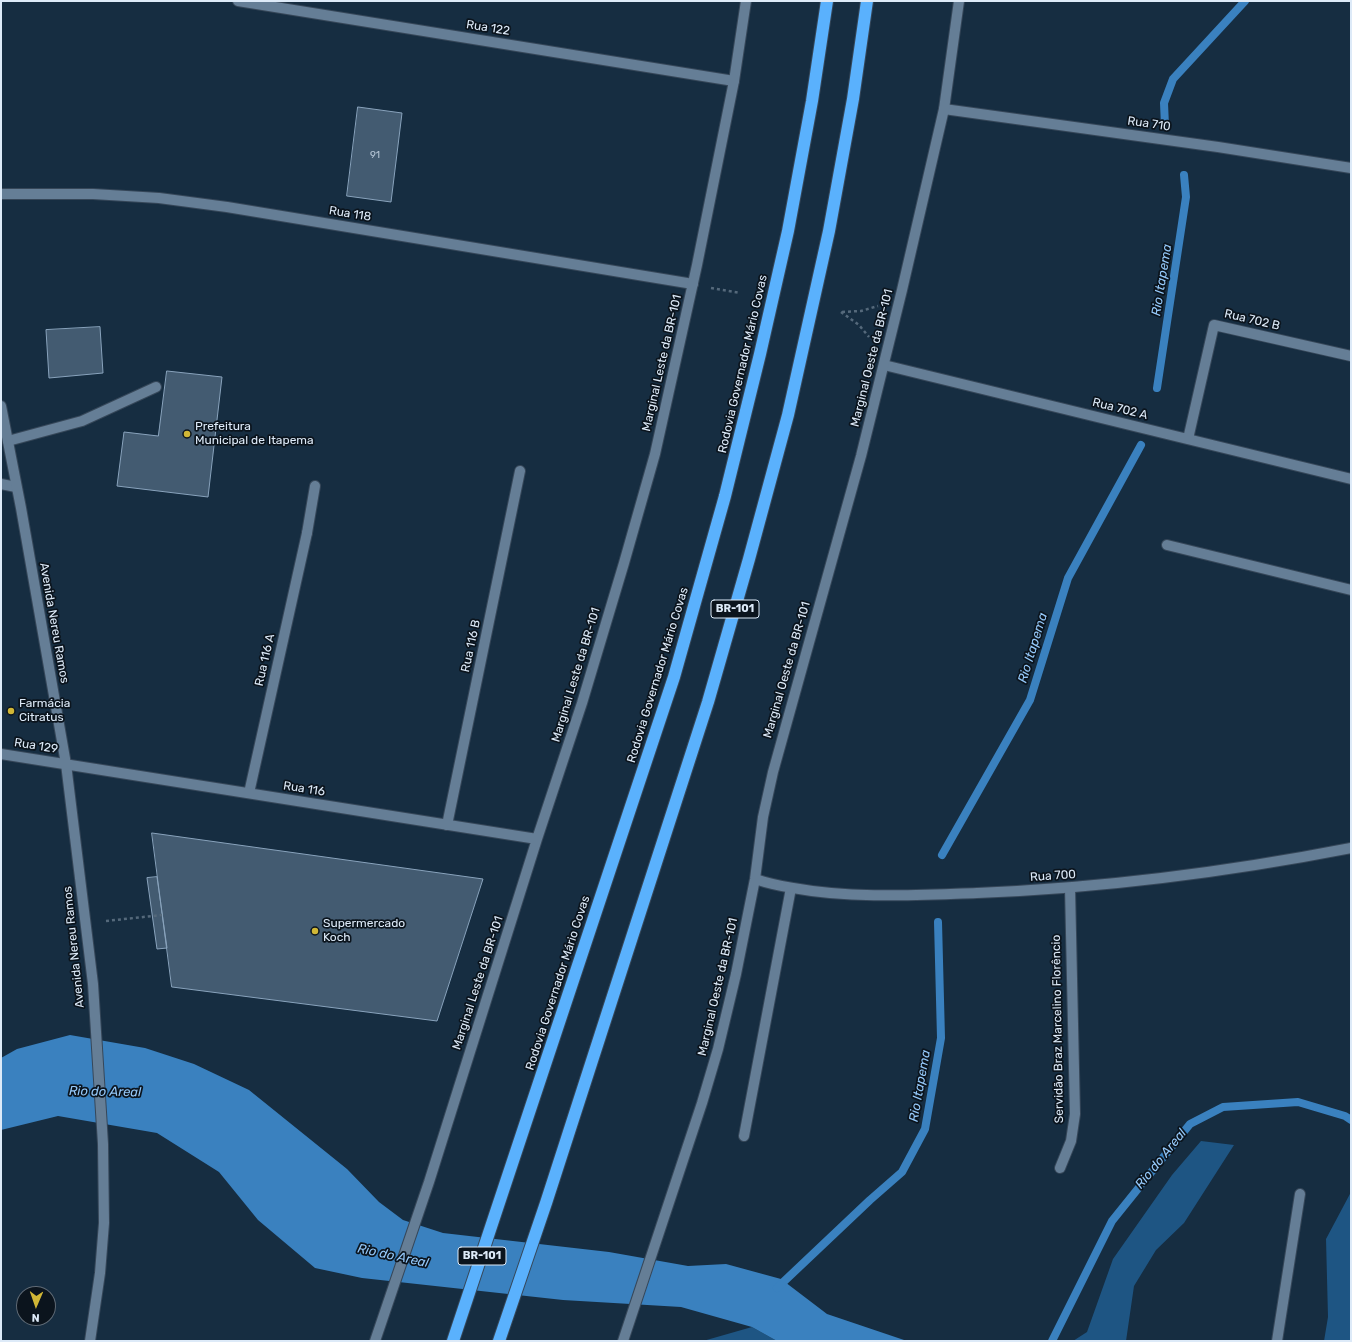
<!DOCTYPE html>
<html>
<head>
<meta charset="utf-8">
<style>
  body { margin:0 }
  #map { position:relative; width:1352px; height:1342px; overflow:hidden; background:#162d41; font-family:Rubik,sans-serif }
  canvas { display:block }
  .frame { position:absolute; inset:0; border:2px solid #ddeaf8; pointer-events:none }
  .north { position:absolute; left:16px; top:1286px; width:40px; height:40px; box-sizing:border-box; background:#0b141d; border:1px solid #5f6a75; border-radius:50%; rotate:182deg; font-size:11px; font-weight:700; line-height:16px; text-align:center; color:#ddeaf8 }
  .north::after { content:''; display:block; margin:auto; width:14px; height:18px; background:#d1b736; clip-path:polygon(50% 0,100% 100%,50% 72%,0 100%) }
</style>
</head>
<body>
<div id="map">
<canvas width="1352" height="1342"></canvas>
<div class="frame"></div>
<div class="north">N</div>
</div>
<script>
const g = document.querySelector('canvas').getContext('2d');
g.lineJoin = 'round';
function fillPath(path, color) {
  g.fillStyle = color;
  g.fill(path, 'evenodd');
}
function stroke(path, color, width, dash) {
  g.strokeStyle = color;
  g.lineWidth = width;
  g.lineCap = dash ? 'butt' : 'round';
  g.setLineDash(dash || []);
  g.stroke(path);
}
function label(font, color, halo, rows, align = 'center') {
  g.font = font + ' Rubik,sans-serif';
  g.lineWidth = 3.5;
  g.setLineDash([]);
  g.textBaseline = 'middle';
  g.strokeStyle = halo;
  g.fillStyle = color;
  for (const [text, x, y, turn = 0] of rows) {
    g.save();
    g.translate(x, y);
    g.rotate((+turn || 0) * Math.PI / 180);
    g.textAlign = isNaN(turn) ? turn : align;
    if (halo) g.strokeText(text, 0, 0);
    g.fillText(text, 0, 0);
    g.restore();
  }
}
fillPath(new Path2D(`
  M1201,1141L1234,1145L1184,1223L1156,1250L1134,1286L1126,1341H1073L1087,1332L1113,1259L1172,1175Z
  M1351,1192V1341H1324L1328,1317L1326,1239Z
  M752,1327L777,1341H703Z`), '#1e5583');
fillPath(new Path2D(`
  M70,1035L145,1048L194,1064L249,1090L347,1169L379,1202L403,1220L443,1233L609,1252L688,1266L726,1264L781,1279L827,1314L907,1341H777L752,1327L681,1307L563,1300L362,1278L315,1268L258,1220L219,1172L157,1133L58,1116L1,1130V1058L17,1049Z`), '#3a81bf');
stroke(new Path2D(`
  M1165,126L1164,103L1173,79L1245,1
  M1157,388L1186,197L1184,175
  M942,855L1030,700L1068,578L1141,445
  M777,1288L870,1200L902,1172L925,1129L941,1038L938,922
  M1052,1341L1112,1221L1190,1124L1223,1107L1298,1102L1345,1116L1351,1120`), '#3a81bf', 8);
const building = new Path2D(`
  M358,107L402,113L391,202L347,196Z
  M100,327L103,373L49,378L46,330Z
  M167,371L222,377L208,497L117,486L124,432L158,436Z
  M152,833L483,879L437,1021L172,987Z
  M157,877L167,948L157,949L147,878Z`);
fillPath(building, '#435b71');
stroke(building, '#89a3bc', 1);
const service = new Path2D(`
  M8,441L82,421L156,387
  M307,533L315,486`);
const minor = new Path2D(`
  M238,1L734,81
  M944,109L1218,147L1351,168
  M884,365L1351,479
  M1188,439L1214,325L1351,356
  M1,484L16,487
  M1167,545L1351,590
  M249,793L307,533
  M447,825L520,471
  M744,1136L791,888
  M1060,1168L1071,1141L1075,1114L1070,888
  M1277,1341L1300,1194`);
const tertiary = new Path2D(`
  M1,194H93L159,198L227,207L693,284`);
const secondary = new Path2D(`
  M1,406L21,508L66,764L93,984L103,1144L104,1223L100,1273L90,1341
  M1,754L537,839
  M755,879C767,883 780,886 793,888C853,899 916,895 977,893C1102,888 1228,872 1351,848
  M375,1341L429,1182L537,839L582,703L624,563L655,454L697,265L734,81L746,1
  M623,1341L702,1103L718,1049L736,974L755,879L763,817L773,772L861,456L902,290L944,109L959,1`);
const motorway = new Path2D(`
  M453,1341L674,677L725,496L760,354L788,231L812,101L827,1
  M499,1341L546,1203L708,702L749,559L788,415L829,231L853,99L867,1`);
stroke(service, '#364759', 12);
stroke(minor, '#364759', 12);
stroke(tertiary, '#364759', 12);
stroke(secondary, '#364759', 12);
stroke(motorway, '#364759', 14);
stroke(new Path2D(`
  M711,288L740,293
  M841,312L859,325L869,337
  M842,312L861,311L878,306
  M106,921L162,915`), '#55697b', 2.5, [3, 3]);
stroke(service, '#657e96', 10);
stroke(minor, '#657e96', 10);
stroke(tertiary, '#657e96', 10);
stroke(secondary, '#657e96', 10);
stroke(motorway, '#5ab1fd', 12);
for (const [x, y, r, color] of [
  [187,434,4,"#d1b736"],
  [11,711,4,"#d1b736"],
  [315,931,4,"#d1b736"]
]) {
  const dot = new Path2D();
  dot.arc(x, y, r, 0, 2 * Math.PI);
  g.fillStyle = color;
  g.fill(dot);
  stroke(dot, '#0b141d', 1.5);
}
label('10px', '#b6c6d6', null, [
  ["91",375,155]
]);
for (const [x, y, w] of [
  [735,609,48],
  [482,1256,48]
]) {
  const box = new Path2D();
  box.roundRect(x - w / 2, y - 9, w, 18, 3);
  g.fillStyle = '#0b141d';
  g.fill(box);
  stroke(box, '#ddeaf8', 1);
}
label('bold 11px', '#ddeaf8', null, [
  ["BR-101",735,609],
  ["BR-101",482,1256]
]);
label('12px', '#ddeaf8', '#0b141d', [
  ["Rua 122",488,28,9],
  ["Rua 710",1149,124,8],
  ["Rua 118",350,214,9],
  ["Rua 702 B",1252,320,13],
  ["Marginal Oeste da BR-101",872,358,-76],
  ["Marginal Leste da BR-101",662,363,-77],
  ["Rodovia Governador Mário Covas",743,364,-77],
  ["Rua 702 A",1120,409,14],
  ["Avenida Nereu Ramos",54,623,80],
  ["Rua 116 B",471,646,-78],
  ["Rua 116 A",265,660,-77],
  ["Marginal Oeste da BR-101",787,670,-74],
  ["Marginal Leste da BR-101",576,675,-73],
  ["Rodovia Governador Mário Covas",658,675,-73],
  ["Rua 129",36,746,9],
  ["Rua 116",304,789,9],
  ["Rua 700",1053,876,-4],
  ["Avenida Nereu Ramos",74,947,-96],
  ["Marginal Leste da BR-101",478,983,-72],
  ["Rodovia Governador Mário Covas",558,983,-72],
  ["Marginal Oeste da BR-101",718,987,-77],
  ["Servidão Braz Marcelino Florêncio",1058,1029,-91]
]);
label('12px', '#ddeaf8', '#0b141d', [
  ["Prefeitura",195,427],
  ["Municipal de Itapema",195,441],
  ["Farmácia",19,704],
  ["Citratus",19,718],
  ["Supermercado",323,924],
  ["Koch",323,938]
], 'left');
label('italic 13px', '#95c9fa', '#0b141d', [
  ["Rio Itapema",1162,280,-81],
  ["Rio Itapema",1033,648,-73],
  ["Rio Itapema",920,1086,-80],
  ["Rio do Areal",105,1092,1],
  ["Rio do Areal",1161,1159,-51],
  ["Rio do Areal",393,1256,12]
]);
</script>
</body>
</html>
